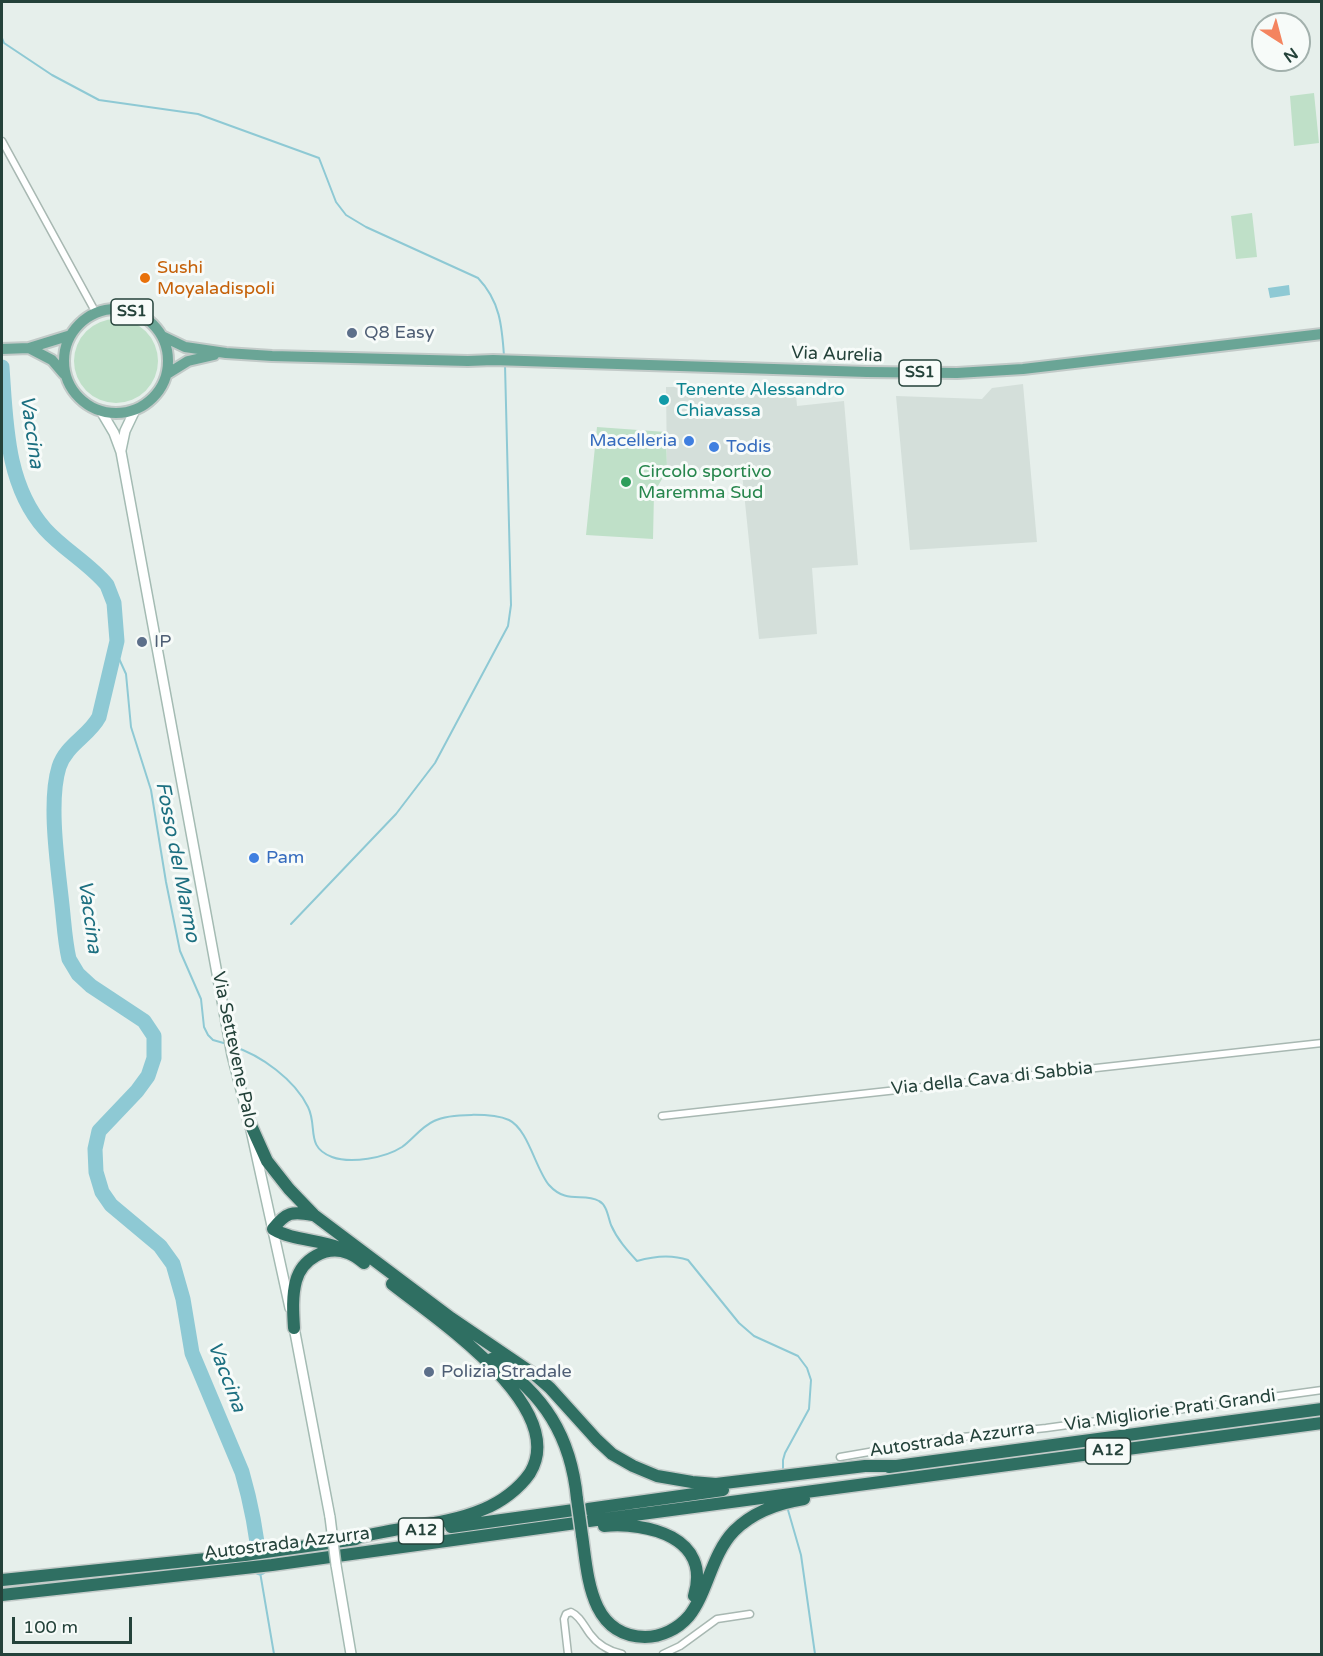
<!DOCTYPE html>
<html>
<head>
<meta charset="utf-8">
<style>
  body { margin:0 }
  #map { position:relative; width:1323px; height:1656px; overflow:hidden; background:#e6efeb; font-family:"Varela Round",sans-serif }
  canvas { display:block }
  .frame { position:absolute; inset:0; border:3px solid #24423a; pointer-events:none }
  .north { position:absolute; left:1251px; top:12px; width:60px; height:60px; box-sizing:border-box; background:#f7fbf9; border:2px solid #a3b1ad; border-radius:50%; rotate:144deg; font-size:16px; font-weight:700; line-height:24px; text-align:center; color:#24423a }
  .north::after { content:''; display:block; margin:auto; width:21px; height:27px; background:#f4845f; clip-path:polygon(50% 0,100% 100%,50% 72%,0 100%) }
  .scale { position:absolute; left:12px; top:1617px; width:120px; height:27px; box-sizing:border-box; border:3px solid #24423a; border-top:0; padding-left:8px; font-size:18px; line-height:21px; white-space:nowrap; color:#24423a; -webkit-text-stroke:4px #f7fbf9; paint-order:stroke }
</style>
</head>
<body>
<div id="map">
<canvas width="1323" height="1656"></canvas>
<div class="frame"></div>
<div class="north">N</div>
<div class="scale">100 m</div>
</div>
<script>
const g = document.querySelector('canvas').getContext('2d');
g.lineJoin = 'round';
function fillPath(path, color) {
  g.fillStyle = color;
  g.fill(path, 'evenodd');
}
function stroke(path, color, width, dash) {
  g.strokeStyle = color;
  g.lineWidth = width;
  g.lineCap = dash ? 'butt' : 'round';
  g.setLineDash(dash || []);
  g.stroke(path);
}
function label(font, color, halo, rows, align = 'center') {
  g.font = font + ' "Varela Round",sans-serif';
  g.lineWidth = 6;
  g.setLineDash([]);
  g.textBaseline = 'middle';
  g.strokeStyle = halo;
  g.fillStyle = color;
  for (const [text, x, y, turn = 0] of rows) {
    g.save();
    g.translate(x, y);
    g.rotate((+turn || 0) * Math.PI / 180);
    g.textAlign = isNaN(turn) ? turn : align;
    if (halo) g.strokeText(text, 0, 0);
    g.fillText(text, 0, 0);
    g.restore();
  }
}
fillPath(new Path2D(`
  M1023,384L1037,542L910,550L896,396L982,399L992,388Z
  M666,387H732L735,400L744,394H796L797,406L844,401L858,565L812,568L817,634L759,639L742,473L667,470Z`), '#d4dfda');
fillPath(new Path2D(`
  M1314,93L1319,143L1294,146L1290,96Z
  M1252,213L1257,257L1236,259L1231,216Z
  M74 361a42 42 0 1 1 84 0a42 42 0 1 1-84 0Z
  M597,427L666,432L667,470L654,493L653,539L586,535Z`), '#bfe0c8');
fillPath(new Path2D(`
  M1289,285L1290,295L1270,298L1268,288Z`), '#8ec9d4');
stroke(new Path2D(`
  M2,38L4,43L52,75L99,100L198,114L319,158L336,202L346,215L366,227L478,278C500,301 502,326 504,356
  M116,652L126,674L131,727L151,790L166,882L180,951L201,999L204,1027L208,1035L213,1040L227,1044
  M291,924L396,814L435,763L508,626L511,605L505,365
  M232,1046C261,1055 295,1080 308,1107C318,1127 305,1147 332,1157C351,1164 385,1158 402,1147C413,1139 421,1127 434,1121C450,1113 493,1113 509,1120C528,1129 536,1170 549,1185C567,1205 583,1192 599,1201C607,1205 608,1217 611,1225C617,1239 627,1250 637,1261C654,1256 671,1254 688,1260L739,1323L754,1336L798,1356L807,1368L811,1380L809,1409L785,1453L783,1460V1472
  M788,1510L801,1555L815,1654
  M260,1572L274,1654`), '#8ec9d4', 2);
stroke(new Path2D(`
  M2,367C6,423 6,485 45,529C64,550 90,564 107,585L114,603L117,641L99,717C89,736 66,745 59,767C48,802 58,867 62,905C64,923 65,942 69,959L78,974L91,986L144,1021L154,1036V1058L148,1076L137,1091L99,1131L95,1149L96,1172L102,1192L111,1205L160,1246L173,1264L183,1299L192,1353L242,1472C251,1503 257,1535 260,1568`), '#8ec9d4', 15);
const street = new Path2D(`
  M2,141L96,313
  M662,1116L1322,1043
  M840,1457L944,1439L1046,1428L1322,1390
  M568,1654L564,1619L566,1614L571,1612C580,1616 584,1626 590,1634C598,1645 609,1651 622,1654
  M663,1654L680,1646L717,1619L750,1614`);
const secondary = new Path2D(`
  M101,411L114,433L121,452L232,1055L249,1121L290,1308
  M121,450L125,431L135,410
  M293,1322L330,1517
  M336,1565L351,1654`);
const primary = new Path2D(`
  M64 361a52 52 0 1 1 104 0a52 52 0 1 1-104 0Z
  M162,336L185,347L226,353L272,356L468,361L493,360L867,372L957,373L1023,369L1322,334
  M29,348L52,360L64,374
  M2,349L29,348L71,335
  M167,374L188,361L214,355`);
const highway = new Path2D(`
  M249,1121L267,1161L289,1189L314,1215L451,1318L535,1375L550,1388L597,1440L612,1454L633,1466L657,1476L692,1482L716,1484L865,1466H895
  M313,1215C292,1211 286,1212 273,1229C293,1241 319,1239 340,1248
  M294,1328C293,1312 292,1296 296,1281C302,1259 326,1245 348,1253C354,1255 359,1259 364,1263
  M492,1359C544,1394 571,1436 577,1499
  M889,1467L1322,1409
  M588,1509L723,1490
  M589,1521L1322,1423
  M604,1526C647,1522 712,1537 694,1596
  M451,1527L574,1510
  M582,1535C588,1575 589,1636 645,1637C661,1637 678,1629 689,1616C708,1592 711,1555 734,1531C753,1512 778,1503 804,1499
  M350,1540C394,1526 442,1527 484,1509C501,1502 519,1489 530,1473C570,1407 435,1318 392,1284
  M2,1580L245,1555L356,1539
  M2,1595L272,1565L576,1523`);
stroke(street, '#a8b8b2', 9);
stroke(secondary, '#a4bbb3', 12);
stroke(primary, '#c2cac8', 14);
stroke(highway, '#c2cac8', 15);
stroke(street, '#fff', 6);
stroke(secondary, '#fff', 9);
stroke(primary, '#6aa596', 10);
stroke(highway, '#2f6f62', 12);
const secondaryBridge = new Path2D(`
  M330,1517L336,1565`);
const highwayBridge = new Path2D(`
  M577,1499L582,1535`);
stroke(secondaryBridge, '#a4bbb3', 12, []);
stroke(highwayBridge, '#c2cac8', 15, []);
stroke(secondaryBridge, '#fff', 9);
stroke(highwayBridge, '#2f6f62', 12);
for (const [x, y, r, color] of [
  [145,278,6,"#e8710a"],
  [352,333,6,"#5c6f8a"],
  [664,400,6,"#0f9aa8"],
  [689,441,6,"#3f7fe0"],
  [714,447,6,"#3f7fe0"],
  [626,482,6,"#2e9e5b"],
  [142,642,6,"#5c6f8a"],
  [254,858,6,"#3f7fe0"],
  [429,1372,6,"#5c6f8a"]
]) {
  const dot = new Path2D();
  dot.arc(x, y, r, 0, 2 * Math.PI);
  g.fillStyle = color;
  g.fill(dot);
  stroke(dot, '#f7fbf9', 2);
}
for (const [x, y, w] of [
  [132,312,42],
  [920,373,42],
  [1108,1451,45],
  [421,1531,45]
]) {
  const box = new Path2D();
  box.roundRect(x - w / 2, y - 13, w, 26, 4.5);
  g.fillStyle = '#f7fbf9';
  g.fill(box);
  stroke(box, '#24423a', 1.5);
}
label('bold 16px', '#24423a', null, [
  ["SS1",132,312],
  ["SS1",920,373],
  ["A12",1108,1451],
  ["A12",421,1531]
]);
label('18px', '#c56008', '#f7fbf9', [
  ["Sushi",157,268],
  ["Moyaladispoli",157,289]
], 'left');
label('18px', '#4e5e75', '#f7fbf9', [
  ["Q8 Easy",364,333],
  ["IP",154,642],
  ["Polizia Stradale",441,1372]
], 'left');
label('18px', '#24423a', '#f7fbf9', [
  ["Via Aurelia",837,355,2],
  ["Via Settevene Palo",234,1050,78],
  ["Via della Cava di Sabbia",992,1079,-6],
  ["Via Migliorie Prati Grandi",1170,1411,-8],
  ["Autostrada Azzurra",952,1440,-8],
  ["Autostrada Azzurra",287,1544,-7]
]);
label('18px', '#0d838f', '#f7fbf9', [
  ["Tenente Alessandro",676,390],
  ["Chiavassa",676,411]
], 'left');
label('18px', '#366cbe', '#f7fbf9', [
  ["Macelleria",677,441,"right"],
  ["Todis",726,447],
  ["Pam",266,858]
], 'left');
label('18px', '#27864d', '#f7fbf9', [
  ["Circolo sportivo",638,472],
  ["Maremma Sud",638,493]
], 'left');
label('italic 20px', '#1c6f80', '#f7fbf9', [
  ["Vaccina",31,432,82],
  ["Fosso del Marmo",177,862,79],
  ["Vaccina",89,917,82],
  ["Vaccina",226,1377,69]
]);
</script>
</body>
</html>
